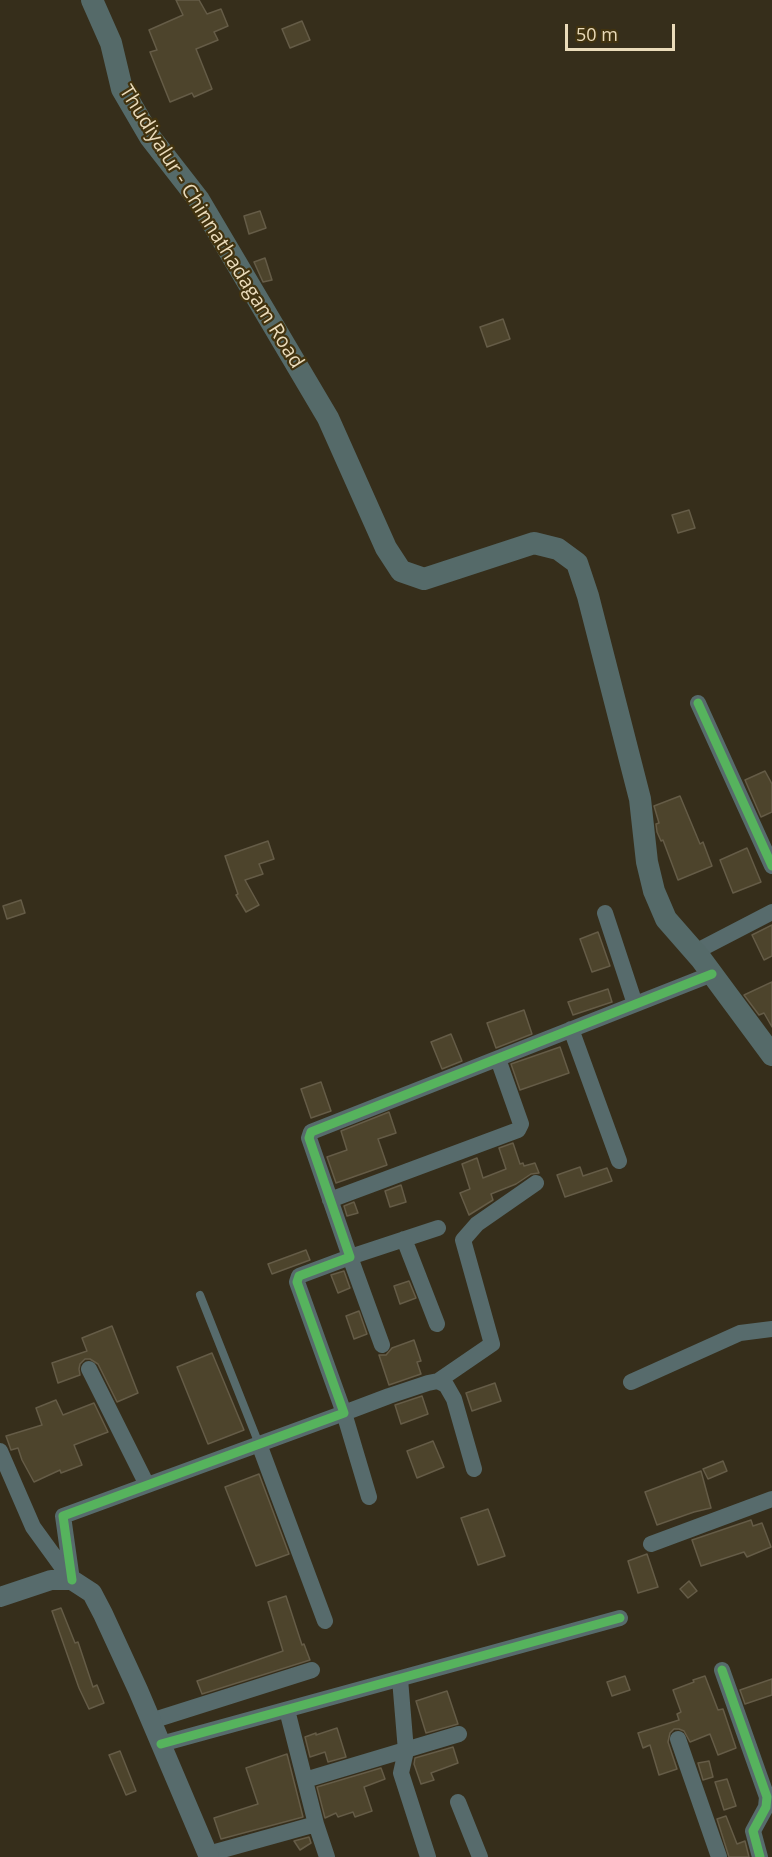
<!DOCTYPE html>
<html>
<head>
<meta charset="utf-8">
<style>
  body { margin:0 }
  #map { position:relative; width:772px; height:1857px; overflow:hidden; background:#362e1b; font-family:"Open Sans",sans-serif }
  canvas { display:block }
  .scale { position:absolute; left:565px; top:24px; width:110px; height:27px; box-sizing:border-box; border:3px solid #eadbba; border-top:0; padding-left:8px; font-size:18px; line-height:21px; white-space:nowrap; color:#eadbba; -webkit-text-stroke:4px #42330f; paint-order:stroke }
</style>
</head>
<body>
<div id="map">
<canvas width="772" height="1857"></canvas>
<div class="scale">50 m</div>
</div>
<script>
const g = document.querySelector('canvas').getContext('2d');
g.lineJoin = 'round';
function fillPath(path, color) {
  g.fillStyle = color;
  g.fill(path, 'evenodd');
}
function stroke(path, color, width, dash) {
  g.strokeStyle = color;
  g.lineWidth = width;
  g.lineCap = dash ? 'butt' : 'round';
  g.setLineDash(dash || []);
  g.stroke(path);
}
function label(font, color, halo, rows, align = 'center') {
  g.font = font + ' "Open Sans",sans-serif';
  g.lineWidth = 4.5;
  g.setLineDash([]);
  g.textBaseline = 'middle';
  g.strokeStyle = halo;
  g.fillStyle = color;
  for (const [text, x, y, turn = 0] of rows) {
    g.save();
    g.translate(x, y);
    g.rotate((+turn || 0) * Math.PI / 180);
    g.textAlign = isNaN(turn) ? turn : align;
    if (halo) g.strokeText(text, 0, 0);
    g.fillText(text, 0, 0);
    g.restore();
  }
}
const building = new Path2D(`
  M176,0H199L207,14L221,9L228,26L214,32L218,40L196,49L212,89L194,97L192,93L170,102L150,52L157,50L149,30L183,15Z
  M302,21L310,40L290,48L282,29Z
  M260,211L266,228L249,234L244,216Z
  M265,258L272,280L263,282L254,262Z
  M503,319L510,339L487,347L480,327Z
  M689,510L695,528L678,533L672,515Z
  M765,771L772,784V812L761,817L745,780Z
  M680,796L700,844L703,842L712,866L678,880L663,840L661,841L657,832L656,824L659,823L654,806Z
  M268,841L274,859L259,864L263,874L245,880L259,905L246,912L236,895L238,894L225,856Z
  M747,848L761,882L733,893L720,860Z
  M21,900L25,913L7,919L3,906Z
  M772,925V956L764,960L752,935Z
  M598,932L610,966L592,972L580,939Z
  M772,982V1027L764,1013L759,1015L744,995Z
  M608,989L612,1002L573,1015L568,1002Z
  M524,1010L532,1034L496,1048L487,1023Z
  M451,1034L462,1061L442,1069L431,1042Z
  M560,1047L569,1073L520,1090L511,1064Z
  M321,1082L331,1111L311,1118L301,1089Z
  M389,1112L396,1133L378,1139L387,1165L336,1183L327,1157L347,1150L341,1131Z
  M513,1143L520,1164L523,1163L524,1166L535,1163L539,1173L531,1174L516,1184L491,1194L493,1200L469,1215L460,1193L470,1189L462,1164L477,1158L483,1178L506,1169L499,1148Z
  M580,1167L583,1176L607,1168L612,1181L565,1197L557,1175Z
  M401,1185L406,1202L390,1207L385,1191Z
  M354,1202L358,1213L347,1216L344,1206Z
  M306,1250L310,1260L272,1274L268,1264Z
  M344,1271L350,1288L338,1293L331,1275Z
  M409,1281L416,1298L400,1304L394,1286Z
  M359,1311L367,1334L354,1339L346,1316Z
  M112,1326L138,1393L117,1402L98,1364L90,1359H85L80,1364L79,1369L80,1375L58,1383L52,1363L87,1351L82,1338Z
  M414,1340L421,1361L417,1362L421,1374L389,1385L379,1355H386L392,1348Z
  M212,1353L244,1430L208,1444L177,1367Z
  M495,1383L501,1401L472,1411L466,1393Z
  M422,1396L428,1414L401,1424L395,1405Z
  M56,1400L63,1415L94,1403L108,1432L74,1445L82,1465L61,1473L60,1470L34,1482L22,1460L18,1448L11,1450L6,1436L42,1425L36,1408Z
  M433,1441L444,1467L417,1478L407,1451Z
  M723,1461L727,1471L708,1479L703,1469Z
  M701,1471L711,1508L694,1512L657,1525L645,1492Z
  M259,1474L289,1554L256,1566L225,1487Z
  M488,1509L505,1556L478,1565L461,1518Z
  M751,1520L753,1526L762,1523L771,1547L747,1557L744,1552L701,1566L692,1540Z
  M647,1554L658,1587L638,1593L628,1561Z
  M689,1581L697,1591L688,1598L680,1589Z
  M286,1596L302,1645L304,1644L310,1660L202,1694L197,1681L283,1651L268,1602Z
  M61,1608L75,1643L78,1642L93,1687L97,1685L104,1703L89,1709L79,1688L52,1611Z
  M625,1676L630,1690L612,1696L607,1682Z
  M705,1676L718,1710L723,1709L736,1748L718,1755L710,1734L690,1742L684,1731L679,1729H674L670,1733L668,1742L677,1769L659,1775L650,1745L643,1748L638,1733L679,1720L677,1714L681,1712L673,1690L694,1682L693,1680Z
  M772,1679V1695L745,1704L740,1690Z
  M447,1691L458,1724L426,1733L416,1701Z
  M337,1728L346,1757L328,1762L325,1752L310,1757L305,1737L316,1733V1735Z
  M453,1747L458,1763L431,1773L434,1780L421,1784L414,1764L415,1758Z
  M120,1751L136,1791L126,1795L109,1755Z
  M287,1754L303,1817L221,1839L214,1818L258,1804L246,1768Z
  M709,1761L713,1777L703,1780L698,1763Z
  M381,1768L385,1779L364,1787L372,1811L355,1817L353,1812L338,1817L336,1813L325,1818L317,1787Z
  M727,1779L736,1806L724,1810L715,1782Z
  M726,1816L737,1844L745,1841L749,1857H729L717,1819Z
  M309,1837L311,1843L300,1850L294,1841Z`);
fillPath(building, '#4d442c');
stroke(building, '#655c47', 1.5);
stroke(new Path2D(`
  M200,1295L259,1444`), '#576b6c', 8);
stroke(new Path2D(`
  M698,703L772,866
  M605,913L635,1004
  M695,952L772,912
  M571,1029L619,1161
  M330,1200L518,1130L521,1124L498,1059
  M404,1239L437,1324
  M382,1345L350,1257L438,1228
  M89,1369L147,1485
  M438,1381L492,1344L463,1240L477,1224L536,1183
  M631,1382L740,1333L772,1329
  M259,1444L325,1621
  M0,1451L33,1527L70,1578
  M369,1497L344,1413L389,1396L428,1383L438,1381L446,1385L454,1399L474,1469
  M651,1544L772,1499
  M72,1580L63,1516L344,1413L297,1282L299,1276L350,1257L309,1138L311,1132L712,974
  M722,1670L767,1797L766,1807L753,1831L760,1857
  M400,1679L406,1751L401,1773L428,1857
  M287,1710L316,1824L327,1857
  M151,1721L312,1670
  M678,1739L719,1857
  M161,1744L620,1618
  M305,1780L459,1734
  M458,1802L480,1857
  M208,1854L316,1824`), '#576b6c', 16);
stroke(new Path2D(`
  M0,1597L51,1580H72L92,1593L103,1614L138,1690L209,1857`), '#576b6c', 20);
stroke(new Path2D(`
  M92,0L111,43L122,89L150,137L199,200L328,418L386,548L401,571L424,579L534,543L558,549L577,563L588,596L640,799L647,862L654,891L666,919L701,959L772,1055`), '#556a69', 22);
stroke(new Path2D(`
  M698,703L772,866
  M72,1580L63,1516L344,1413L297,1282L299,1276L350,1257L309,1138L311,1132L712,974
  M722,1670L767,1797L766,1807L753,1831L760,1857
  M161,1744L620,1618`), '#56b35d', 9);
label('20px', '#eadbba', '#42330f', [
  ["Thudiyalur - Chinnathadagam Road",211,227,58]
]);
</script>
</body>
</html>
